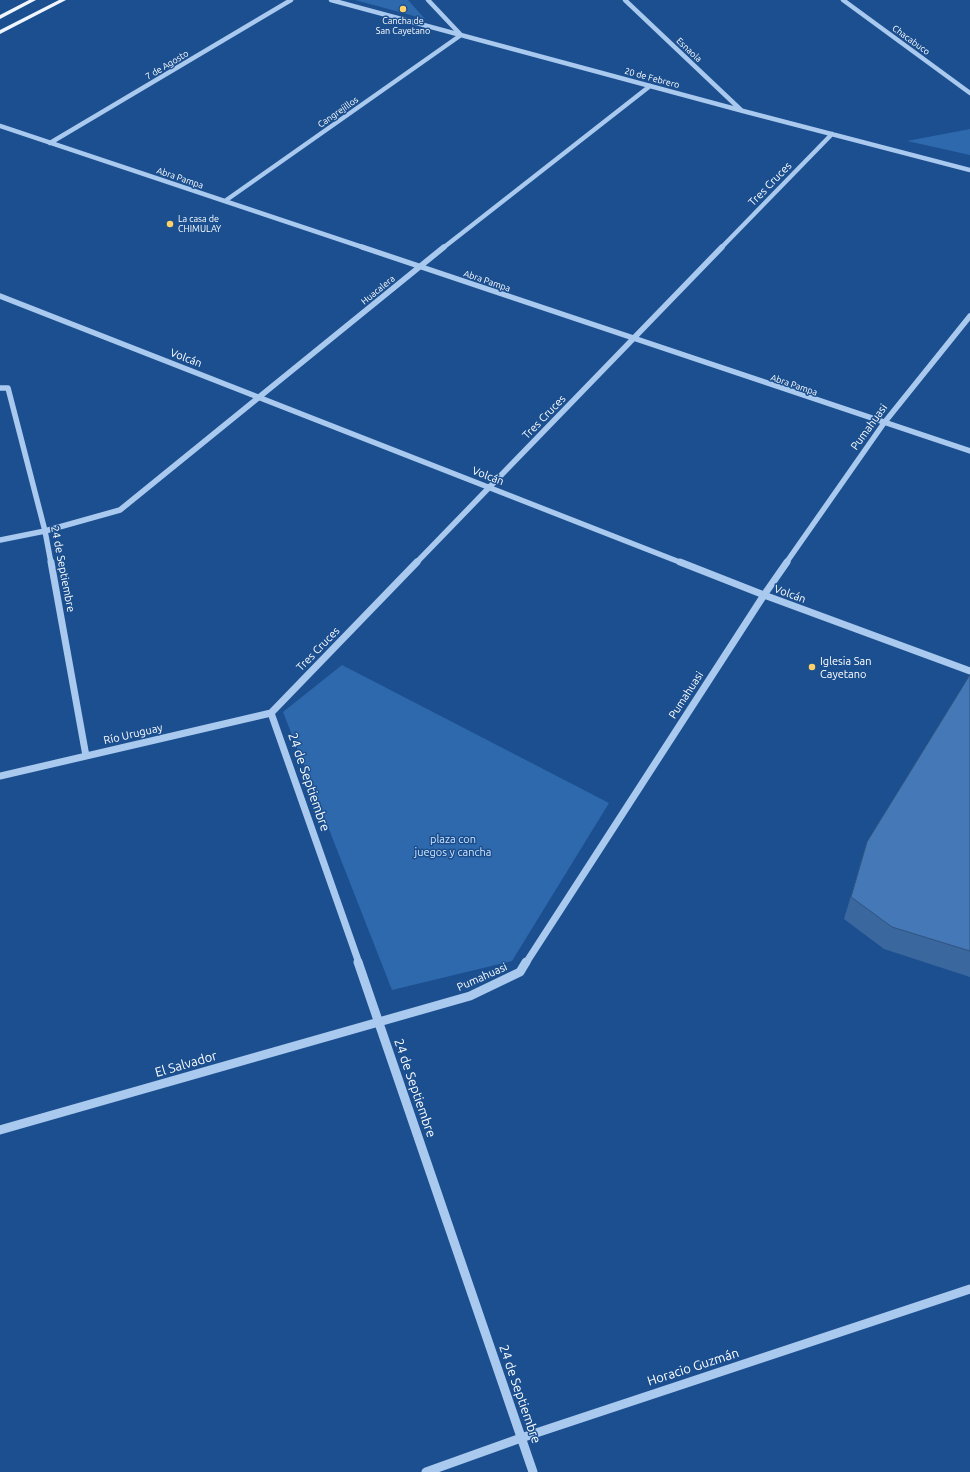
<!DOCTYPE html>
<html>
<head>
<meta charset="utf-8">
<style>
  body { margin:0 }
  canvas { display:block; background:#1b4f8f }
</style>
</head>
<body>
<canvas width="970" height="1472"></canvas>
<script>
const g = document.querySelector('canvas').getContext('2d');
g.lineJoin = 'round';
function fillPath(path, color) {
  g.fillStyle = color;
  g.fill(path, 'evenodd');
}
function stroke(path, color, width, dash) {
  g.strokeStyle = color;
  g.lineWidth = width;
  g.lineCap = dash ? 'butt' : 'round';
  g.setLineDash(dash || []);
  g.stroke(path);
}
function label(font, color, halo, rows, align = 'center') {
  g.font = font + ' Ubuntu,sans-serif';
  g.lineWidth = 3;
  g.setLineDash([]);
  g.textBaseline = 'middle';
  g.strokeStyle = halo;
  g.fillStyle = color;
  for (const [text, x, y, turn = 0] of rows) {
    g.save();
    g.translate(x, y);
    g.rotate((+turn || 0) * Math.PI / 180);
    g.textAlign = isNaN(turn) ? turn : align;
    if (halo) g.strokeText(text, 0, 0);
    g.fillText(text, 0, 0);
    g.restore();
  }
}
fillPath(new Path2D(`
  M355,0H408L425,19Z
  M970,129V155L907,141Z
  M342,665L609,803L512,961L392,990L283,712Z`), '#2e69ad');
stroke(new Path2D(`
  M331,0L743,111L970,170
  M625,0L741,110
  M843,0L970,93
  M0,126L365,248
  M50,143L291,0
  M225,201L461,35L428,0
  M443,248L650,86
  M721,248L832,134`), '#a9c9ee', 4.5);
stroke(new Path2D(`
  M362,247L970,451
  M0,296L682,563
  M0,388H8L45,531L51,563
  M0,540L45,531L120,510L444,247
  M416,563L722,247
  M786,563L884,423L970,316`), '#a9c9ee', 5.5);
stroke(new Path2D(`
  M51,562L86,756
  M680,562L764,595L970,671
  M271,713L417,562
  M271,713L359,963
  M0,776L271,713
  M526,963L764,595L787,562`), '#a9c9ee', 7);
stroke(new Path2D(`
  M358,962L533,1472
  M0,1130L470,996L520,972L526,962
  M426,1472L521,1438L970,1289`), '#a9c9ee', 9);
fillPath(new Path2D(`
  M29,0H36L0,19V15Z
  M59,0H66L0,34V30Z`), '#f0f6ff');
fillPath(new Path2D(`
  M970,675V977L884,949L844,919L867,842Z`), '#3a679d');
const building = new Path2D(`
  M970,675V951L892,927L851,897L867,842Z`);
fillPath(building, '#4478b7');
stroke(building, '#305480', 1);
for (const [x, y, r, color] of [
  [403,9,4,"#ffd166"],
  [170,224,4,"#ffd166"],
  [812,667,4,"#ffd166"]
]) {
  const dot = new Path2D();
  dot.arc(x, y, r, 0, 2 * Math.PI);
  g.fillStyle = color;
  g.fill(dot);
  stroke(dot, '#1b4f8f', 1.5);
}
label('9px', '#fff', '#1b4f8f', [
  ["Cancha de",403,21],
  ["San Cayetano",403,31],
  ["La casa de",178,219,"left"],
  ["CHIMULAY",178,229,"left"]
]);
label('9px', '#fff', '#1b4f8f', [
  ["Chacabuco",911,40,36],
  ["Esnaola",689,50,43],
  ["7 de Agosto",167,65,-31],
  ["20 de Febrero",652,78,15],
  ["Cangrejillos",338,112,-35],
  ["Abra Pampa",180,178,19],
  ["Abra Pampa",487,281,19],
  ["Huacalera",378,290,-39],
  ["Abra Pampa",794,385,19]
]);
label('11px', '#fff', '#1b4f8f', [
  ["Tres Cruces",770,184,-46],
  ["Volcán",186,358,21],
  ["Tres Cruces",544,417,-46],
  ["Pumahuasi",869,427,-54],
  ["Volcán",488,476,21],
  ["24 de Septiembre",63,569,79],
  ["Volcán",790,594,20],
  ["Tres Cruces",318,649,-46],
  ["Pumahuasi",686,695,-57],
  ["Río Uruguay",133,734,-13],
  ["Pumahuasi",482,977,-24]
]);
label('11px', '#fff', '#1b4f8f', [
  ["Iglesia San",820,661],
  ["Cayetano",820,674]
], 'left');
label('11px', '#cfe3fa', '#1b4f8f', [
  ["plaza con",453,839],
  ["juegos y cancha",453,852]
]);
label('13px', '#fff', '#1b4f8f', [
  ["24 de Septiembre",309,782,71],
  ["El Salvador",186,1064,-16],
  ["24 de Septiembre",415,1088,71],
  ["Horacio Guzmán",693,1367,-18],
  ["24 de Septiembre",520,1394,71]
]);
</script>
</body>
</html>
